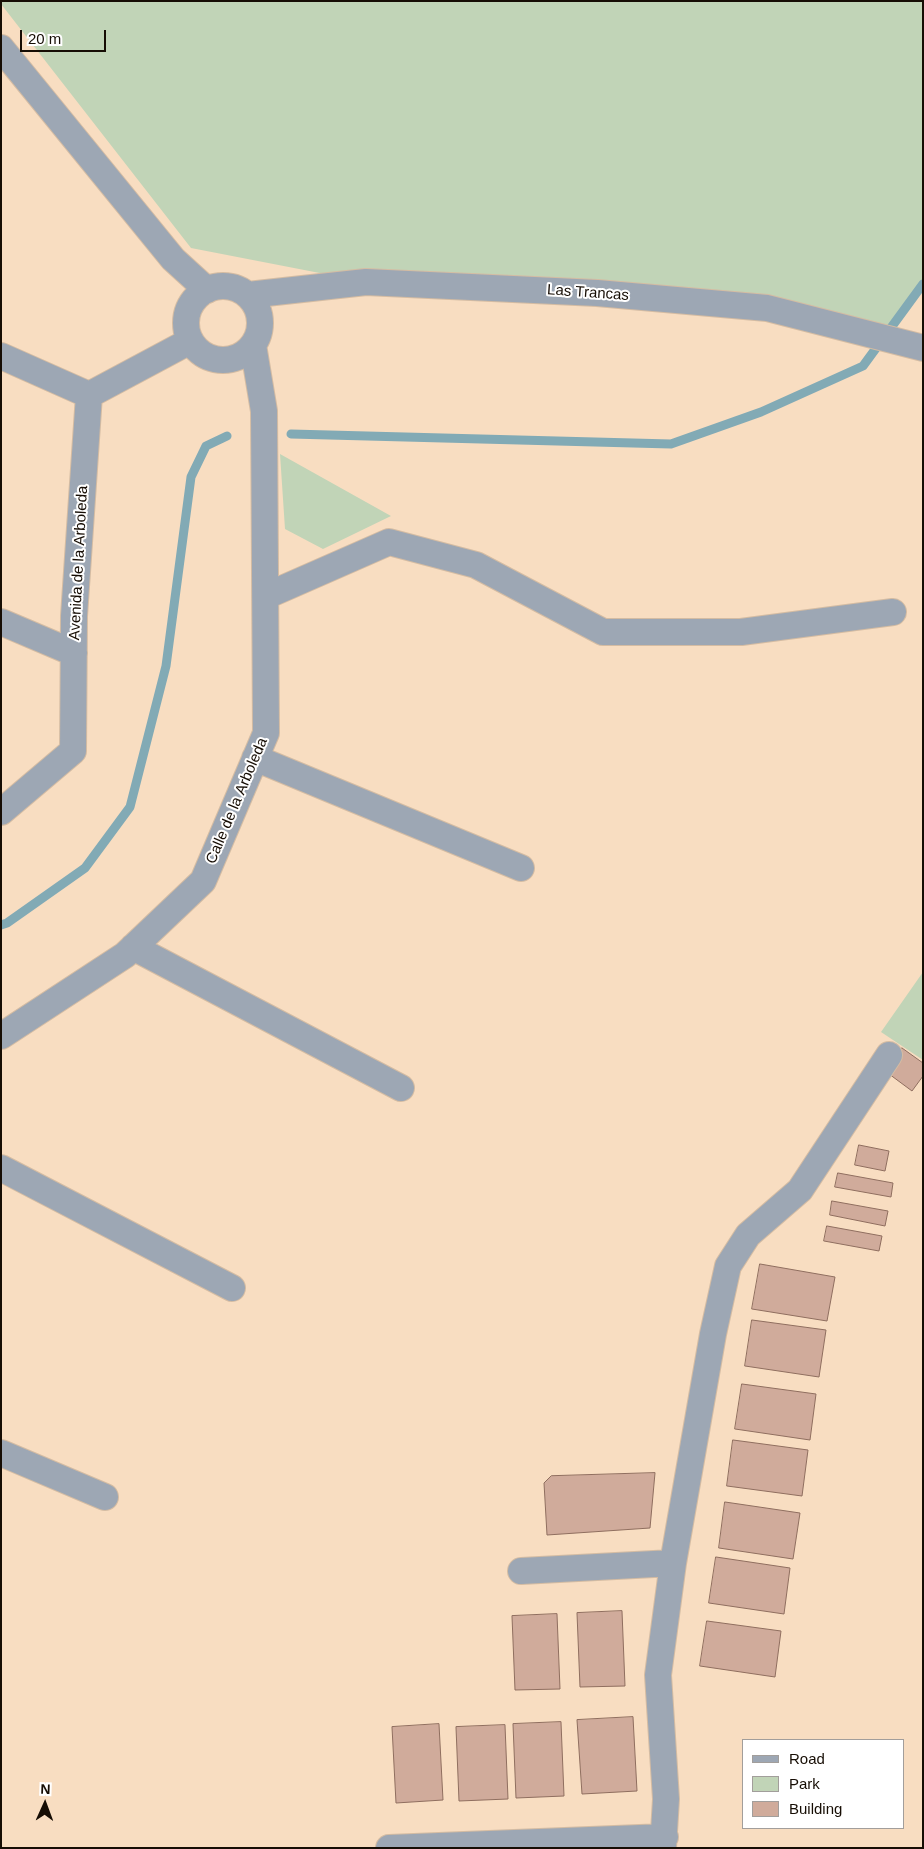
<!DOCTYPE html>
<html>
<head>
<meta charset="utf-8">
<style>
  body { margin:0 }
  #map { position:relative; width:924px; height:1849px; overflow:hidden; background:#f8ddc1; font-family:Helvetica,sans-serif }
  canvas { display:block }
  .frame { position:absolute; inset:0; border:2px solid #160d04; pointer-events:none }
  .legend { position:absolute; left:742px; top:1739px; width:162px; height:90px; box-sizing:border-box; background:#fff; border:1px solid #a29e9b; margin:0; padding:6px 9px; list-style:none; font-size:15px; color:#160d04 }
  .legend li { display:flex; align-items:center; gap:10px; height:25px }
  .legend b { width:25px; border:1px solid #a29e9b }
  .north { position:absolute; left:20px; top:1779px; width:50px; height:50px; -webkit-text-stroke:4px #fff; paint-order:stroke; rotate:2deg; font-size:14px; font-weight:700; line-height:20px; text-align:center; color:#160d04 }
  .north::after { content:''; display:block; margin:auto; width:18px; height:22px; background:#160d04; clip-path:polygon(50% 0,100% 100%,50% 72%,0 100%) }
  .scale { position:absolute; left:20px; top:30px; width:86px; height:22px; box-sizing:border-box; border:2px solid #160d04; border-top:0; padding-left:6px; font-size:15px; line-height:18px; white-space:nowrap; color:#160d04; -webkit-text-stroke:4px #fff; paint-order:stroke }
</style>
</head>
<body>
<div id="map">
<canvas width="924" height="1849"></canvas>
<div class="frame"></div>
<ul class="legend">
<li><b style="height:6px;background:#9da7b4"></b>Road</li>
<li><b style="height:14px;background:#c1d4b7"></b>Park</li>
<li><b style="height:14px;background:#d0ab9b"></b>Building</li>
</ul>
<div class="north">N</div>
<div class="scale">20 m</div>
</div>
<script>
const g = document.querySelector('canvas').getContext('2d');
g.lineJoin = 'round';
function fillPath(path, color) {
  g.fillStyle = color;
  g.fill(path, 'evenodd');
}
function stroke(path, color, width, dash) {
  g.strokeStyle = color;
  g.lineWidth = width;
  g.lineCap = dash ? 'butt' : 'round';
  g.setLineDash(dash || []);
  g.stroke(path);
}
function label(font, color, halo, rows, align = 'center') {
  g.font = font + ' Helvetica,sans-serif';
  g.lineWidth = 4;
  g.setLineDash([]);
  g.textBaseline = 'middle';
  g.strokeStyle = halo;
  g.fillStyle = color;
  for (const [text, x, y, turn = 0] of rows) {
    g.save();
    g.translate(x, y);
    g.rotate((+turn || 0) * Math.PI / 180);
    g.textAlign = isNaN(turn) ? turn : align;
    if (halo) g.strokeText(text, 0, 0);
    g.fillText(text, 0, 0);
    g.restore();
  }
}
fillPath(new Path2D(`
  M1,1H923V284L885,336L767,308L366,282L191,248L1,4Z
  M280,454L391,516L323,549L285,529Z
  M923,972V1060L881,1032Z`), '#c1d4b7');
stroke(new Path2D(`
  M291,434L671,444L761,412L863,366L923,284
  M1,925L7,923L85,868L130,807L166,666L191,477L206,446L227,436`), '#82aab5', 9);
const building = new Path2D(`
  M902,1048L923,1063V1076L912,1091L885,1071Z
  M859,1145L889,1151L885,1171L855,1165Z
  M838,1173L893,1183L891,1197L835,1187Z
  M832,1201L888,1211L885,1226L830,1215Z
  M827,1226L882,1236L879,1251L824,1241Z
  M760,1264L835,1277L827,1321L752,1309Z
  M752,1320L826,1330L819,1377L745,1366Z
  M742,1384L816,1394L810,1440L735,1429Z
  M733,1440L808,1450L802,1496L727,1486Z
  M655,1473L650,1528L547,1535L544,1483L551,1476Z
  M725,1502L800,1513L793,1559L719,1548Z
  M716,1557L790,1568L784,1614L709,1603Z
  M622,1611L625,1686L580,1687L577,1613Z
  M557,1614L560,1689L515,1690L512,1616Z
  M707,1621L781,1631L775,1677L700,1666Z
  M633,1717L637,1791L582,1794L577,1720Z
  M561,1722L564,1796L516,1798L513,1724Z
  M439,1724L443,1800L396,1803L392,1727Z
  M505,1725L508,1799L459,1801L456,1727Z`);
fillPath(building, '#d0ab9b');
stroke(building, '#8f6e5f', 1);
const minor = new Path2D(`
  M1,48L173,259L207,290
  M186 323a37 37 0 1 1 74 0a37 37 0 1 1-74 0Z
  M248,295L366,282L597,293L767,308L923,348
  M1,356L89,395
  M89,395L190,341
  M266,596L389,542L476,565L603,632H741L893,612
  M1,622L74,653
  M255,758L521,868
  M1,812L73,751L74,616L89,395
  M133,947L401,1088
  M1,1036L125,955L203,881L266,733L264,411L253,345
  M1,1168L232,1288
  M1,1453L105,1497
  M521,1571L673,1563
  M389,1848L665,1837
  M663,1848L666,1799L658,1675L673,1563L713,1334L728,1266L748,1235L800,1190L889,1055`);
stroke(minor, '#d4bca3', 28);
stroke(minor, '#9da7b4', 26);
label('15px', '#160d04', '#fff', [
  ["Las Trancas",588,293,4],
  ["Avenida de la Arboleda",79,563,-87],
  ["Calle de la Arboleda",237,801,-67]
]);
</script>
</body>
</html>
